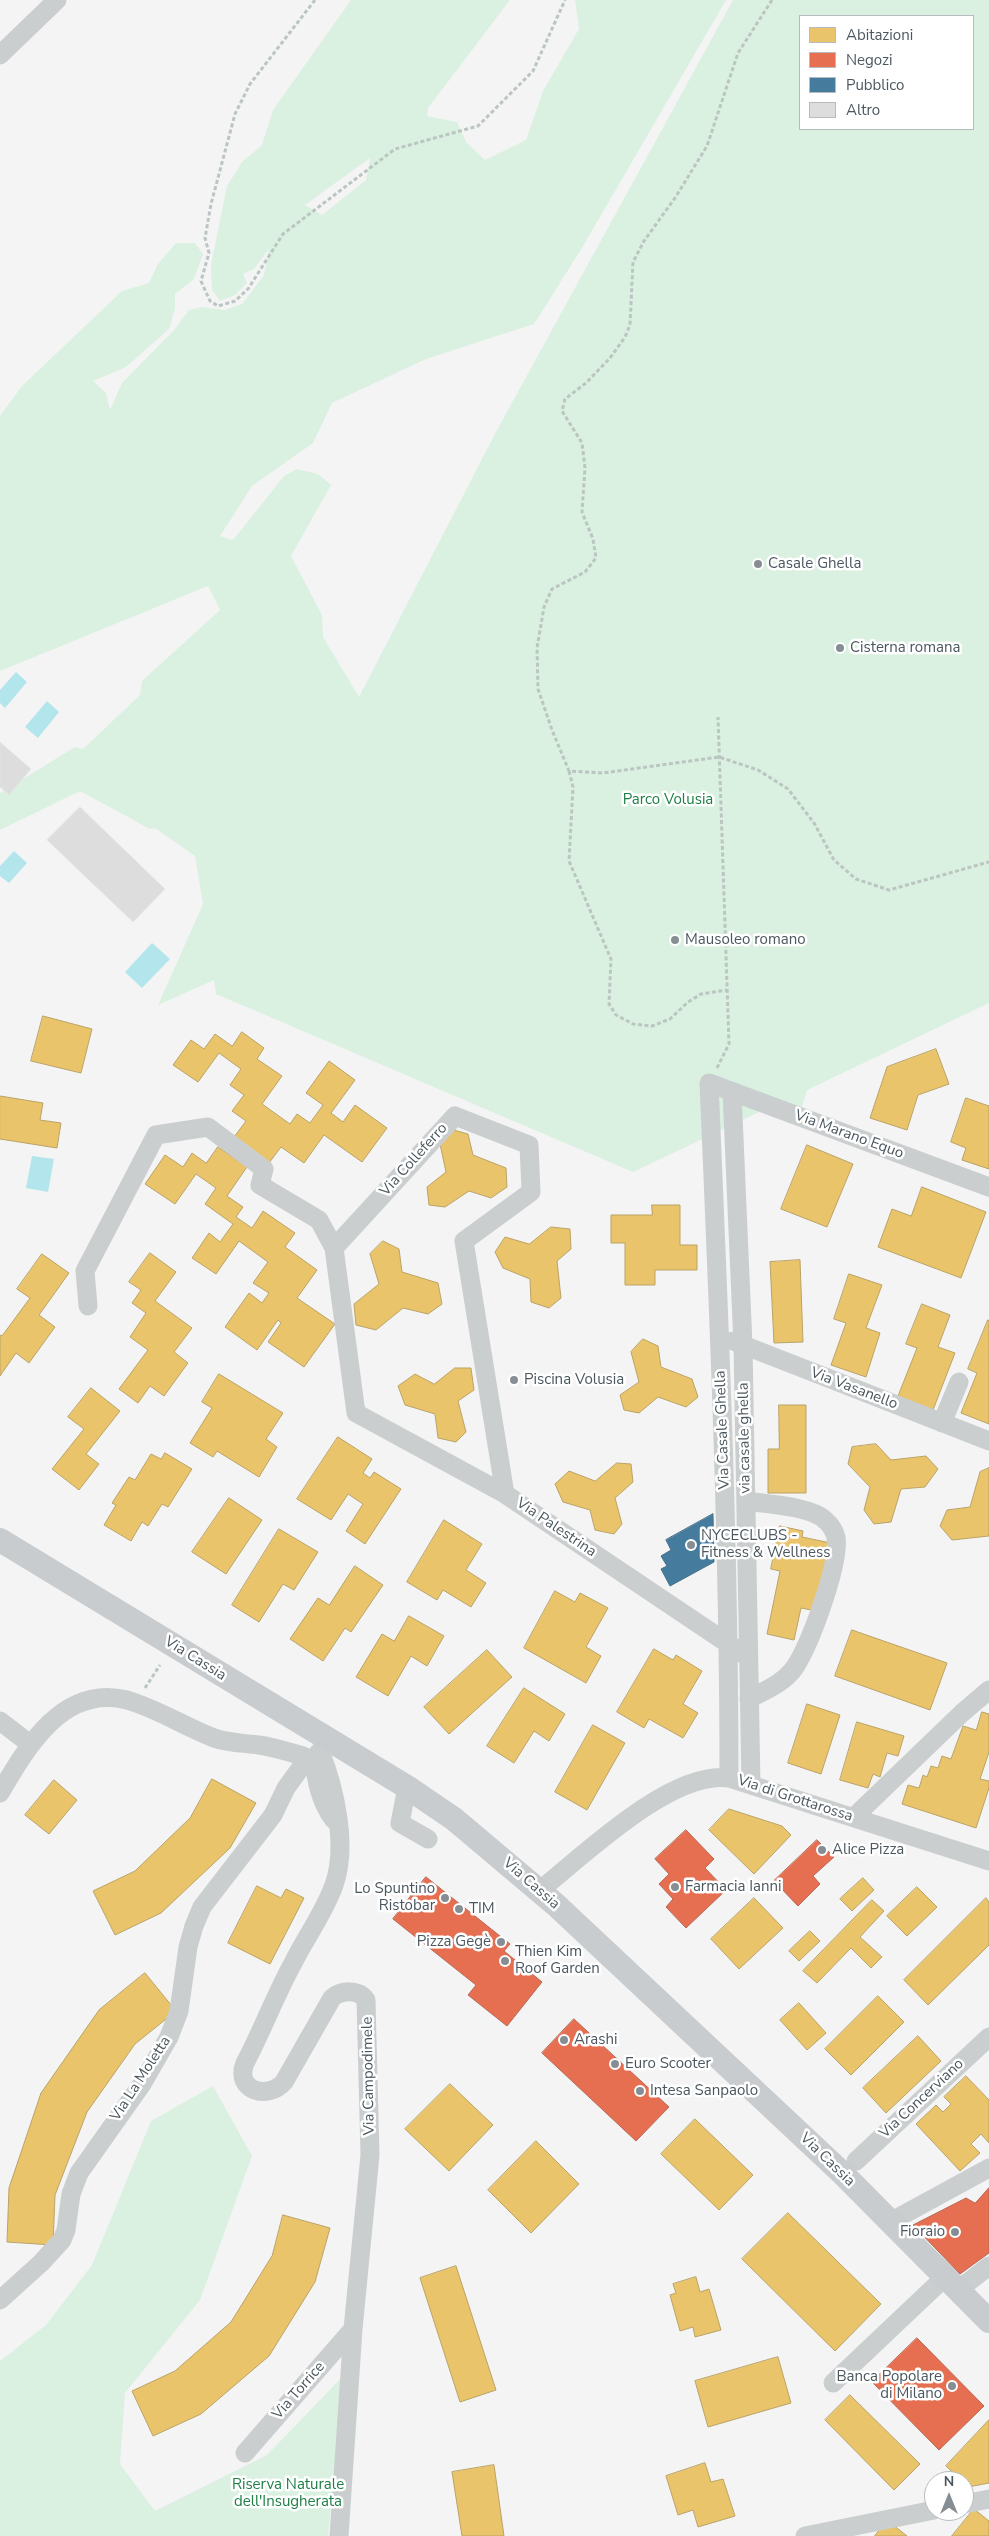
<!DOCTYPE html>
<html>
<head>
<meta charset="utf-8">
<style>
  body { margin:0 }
  #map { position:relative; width:989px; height:2536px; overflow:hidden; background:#f4f4f4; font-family:"Nunito Sans",sans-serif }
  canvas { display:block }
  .legend { position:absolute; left:799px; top:15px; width:175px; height:115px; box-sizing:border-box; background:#fff; border:1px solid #b7bcbf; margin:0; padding:6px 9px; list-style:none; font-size:15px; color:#4b575f }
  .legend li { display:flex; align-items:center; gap:10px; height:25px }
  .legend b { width:25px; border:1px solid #b7bcbf }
  .north { position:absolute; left:924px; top:2471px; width:50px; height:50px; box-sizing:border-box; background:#fff; border:1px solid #b7bcbf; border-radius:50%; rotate:0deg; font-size:14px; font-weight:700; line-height:20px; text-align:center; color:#4b575f }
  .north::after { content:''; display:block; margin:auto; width:18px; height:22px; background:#868e93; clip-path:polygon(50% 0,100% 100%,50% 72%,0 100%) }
</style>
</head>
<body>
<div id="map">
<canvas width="989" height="2536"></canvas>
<ul class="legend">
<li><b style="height:14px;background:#e9c46a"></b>Abitazioni</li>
<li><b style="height:14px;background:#e76f51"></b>Negozi</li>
<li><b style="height:14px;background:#457b9d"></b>Pubblico</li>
<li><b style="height:14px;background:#ddddde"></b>Altro</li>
</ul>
<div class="north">N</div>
</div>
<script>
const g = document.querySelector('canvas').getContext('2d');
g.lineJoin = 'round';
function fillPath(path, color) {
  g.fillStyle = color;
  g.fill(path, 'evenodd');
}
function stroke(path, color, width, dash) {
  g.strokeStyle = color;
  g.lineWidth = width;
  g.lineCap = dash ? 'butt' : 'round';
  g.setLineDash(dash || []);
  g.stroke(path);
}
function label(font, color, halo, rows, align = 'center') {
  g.font = font + ' "Nunito Sans",sans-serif';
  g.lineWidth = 5;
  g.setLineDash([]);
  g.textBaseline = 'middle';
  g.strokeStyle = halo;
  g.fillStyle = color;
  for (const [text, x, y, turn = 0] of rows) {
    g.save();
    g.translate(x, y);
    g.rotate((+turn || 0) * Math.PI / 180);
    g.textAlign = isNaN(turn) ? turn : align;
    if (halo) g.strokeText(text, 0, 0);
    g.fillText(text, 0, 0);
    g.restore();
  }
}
fillPath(new Path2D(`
  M351,0H510L428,108L427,116L457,122L466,142L485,160L526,140L543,91L579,29L575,0H726L582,248L534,324L426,359L332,403L313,443L252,486L220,536L233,540L284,476L297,469L318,474L331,485L291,556L322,615L323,637L359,697L497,430L733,0H989V1003L807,1090L799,1117L772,1106L633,1172L216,994L214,980L158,1005L203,904L195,856L155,828L150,829L80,791L0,830V793L75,747L83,749L140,695L142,681L220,610L208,586L0,671V416L22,386L122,291L149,283L158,264L176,243H195L203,254L194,279L175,294V309L169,329L126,367L93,381L106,393L110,410L122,383L174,330L189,310L202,307L225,310L242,304L264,275L269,249L254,269L243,274L247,283L235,295L220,301L212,290L211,265L227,186L242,162L262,145L273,110ZM800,16H973V129H800ZM370,158L366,180L322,215L305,205Z
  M213,2086L252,2156L200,2300L125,2393L120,2464L155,2511L267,2455L345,2374L328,2536H0V2361L46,2325L92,2265L151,2121Z`), '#daf1e1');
fillPath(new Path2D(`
  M16,672L27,682L5,708L0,703V690Z
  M47,701L59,712L38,738L25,727Z
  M14,851L27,863L9,883L0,876V866Z
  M152,943L170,959L142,988L125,972Z
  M32,1156L54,1159L48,1192L26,1188Z`), '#b2e5ec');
const homes = new Path2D(`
  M43,1016L92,1029L81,1073L31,1061Z
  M242,1032L264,1048L257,1059L282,1076L262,1104L290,1124L297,1114L310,1123L323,1105L306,1093L329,1061L355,1080L331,1113L343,1122L355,1105L387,1128L362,1162L324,1135L304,1163L281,1147L269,1163L234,1137L246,1121L232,1111L244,1095L230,1085L241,1069L219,1053L198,1082L173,1065L191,1040L204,1049L215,1034L232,1046Z
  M936,1049L949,1084L918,1095L907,1130L870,1118L887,1067Z
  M0,1096L43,1103L40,1120L61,1123L57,1148L0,1139Z
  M966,1098L989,1106V1169L962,1160L966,1148L951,1142Z
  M454,1130L468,1134L473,1155L506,1168L507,1187L491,1198L469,1191L445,1207L429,1205L427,1187L446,1172L440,1144Z
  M807,1145L853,1164L827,1227L781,1209Z
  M218,1147L247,1167L227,1196L243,1207L236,1217L252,1228L263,1211L295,1233L285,1247L317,1270L297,1298L335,1324L304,1367L268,1342L281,1323L278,1320L257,1350L225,1327L249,1293L262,1303L269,1293L253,1283L268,1262L239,1241L216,1274L192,1258L209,1233L220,1242L233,1224L205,1204L216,1188L196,1174L175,1204L145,1184L165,1155L183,1167L192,1153L206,1163Z
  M922,1187L986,1212L961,1278L878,1247L892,1209L911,1216Z
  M652,1205H680V1245H697V1270H655V1285H625V1243H611V1215H652Z
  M551,1227L570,1229L571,1249L557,1261L561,1298L549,1308L531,1302L530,1279L503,1268L495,1252L505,1237L529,1244Z
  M383,1241L399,1249L402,1272L438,1283L442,1304L428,1314L403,1308L376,1330L356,1325L354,1304L379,1284L370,1254Z
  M150,1253L176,1272L155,1301L192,1328L174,1352L188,1363L164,1396L150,1386L138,1403L119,1389L148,1350L130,1337L146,1313L132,1303L141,1290L129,1282Z
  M42,1254L69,1273L39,1315L55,1327L29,1363L16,1353L0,1376V1335L2,1336L30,1298L17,1289Z
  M800,1260L803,1342L774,1343L770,1262Z
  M849,1274L882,1285L866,1328L880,1333L866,1377L831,1365L846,1323L834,1319Z
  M922,1304L950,1315L938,1347L955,1353L933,1410L898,1396L917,1348L906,1344Z
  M988,1320L989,1321V1424L961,1413L977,1373L968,1369Z
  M643,1339L658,1346L661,1367L692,1379L698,1397L686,1407L658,1397L639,1413L624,1410L620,1395L639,1382L631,1352Z
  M455,1368H471L474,1390L458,1401L466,1432L456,1442L438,1438L435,1414L405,1405L398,1386L415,1374L434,1384Z
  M219,1374L283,1413L266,1439L277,1447L259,1477L217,1451L213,1457L190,1443L212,1408L202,1402Z
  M91,1388L120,1411L86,1454L99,1464L79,1490L52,1469L84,1429L68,1417Z
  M779,1405H806V1493H768V1449H779Z
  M338,1437L372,1459L363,1473L370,1478L374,1472L401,1489L365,1544L346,1531L363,1504L348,1494L331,1520L297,1499Z
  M876,1444L891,1460L926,1456L938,1469L925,1487L901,1489L891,1522L874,1524L864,1510L870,1487L848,1464L852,1447Z
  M165,1453L192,1469L168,1507L162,1504L148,1526L142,1522L131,1541L104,1525L116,1505L112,1503L129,1477L135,1480L151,1454L161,1459Z
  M617,1463L631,1464L633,1482L615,1498L622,1524L614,1534L595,1530L590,1510L563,1502L555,1484L569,1471L595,1481Z
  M989,1468V1536L952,1540L940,1526L947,1510L970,1507L980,1472Z
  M229,1498L262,1520L226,1574L192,1552Z
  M444,1520L482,1544L466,1570L486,1583L471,1607L443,1590L437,1600L407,1582Z
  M780,1526L803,1531L802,1537L831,1543L817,1611L801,1608L794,1640L767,1634L780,1571L771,1569Z
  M279,1529L318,1552L294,1590L283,1584L259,1622L232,1605Z
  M355,1566L383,1585L351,1632L345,1628L323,1661L290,1639L318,1598L329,1605Z
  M555,1591L575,1602L580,1593L608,1608L586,1647L601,1656L586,1683L524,1648Z
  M409,1616L444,1636L427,1666L411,1656L388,1696L356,1677L382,1634L394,1641Z
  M852,1630L947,1663L930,1710L835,1676Z
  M654,1649L673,1660L676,1655L702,1671L683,1704L698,1713L683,1738L649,1719L644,1728L617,1712Z
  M487,1650L512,1677L449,1734L424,1707Z
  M524,1688L565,1714L549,1741L534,1731L514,1763L487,1746Z
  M807,1704L840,1715L821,1774L788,1763Z
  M982,1712L989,1714V1752L980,1779L989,1781V1788L976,1828L902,1804L908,1785L919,1788L923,1775L927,1777L931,1766L938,1768L942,1756L951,1759L963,1726L976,1730Z
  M857,1722L904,1736L898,1756L887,1753L880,1777L873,1774L868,1788L840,1780Z
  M593,1725L625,1743L587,1810L555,1792Z
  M212,1779L256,1803L230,1848L161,1913L115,1935L93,1891L135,1871L190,1818Z
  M54,1780L77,1800L49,1834L25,1815Z
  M729,1809L782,1826L791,1835L754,1874L709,1830Z
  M863,1878L874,1890L852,1911L840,1899Z
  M257,1886L281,1898L286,1889L304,1898L270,1964L228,1943Z
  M917,1887L937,1907L907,1936L887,1916Z
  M754,1898L783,1928L739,1969L711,1939Z
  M986,1898L989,1902V1945L928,2005L904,1980Z
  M872,1900L884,1911L860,1937L882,1957L871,1968L851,1948L817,1983L803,1971Z
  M810,1931L820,1941L799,1961L789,1951Z
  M145,1973L176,2011L135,2044L87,2112L55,2195L53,2245L7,2242L9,2188L41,2093L99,2010Z
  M878,1996L904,2022L851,2075L825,2049Z
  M799,2003L826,2033L807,2050L780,2020Z
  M918,2036L941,2061L886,2113L863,2088Z
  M966,2076L989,2100V2143L981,2134L971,2144L980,2153L960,2171L916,2124L936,2105L943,2112L951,2104L944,2097Z
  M450,2084L493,2125L449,2171L405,2129Z
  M695,2119L753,2175L719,2210L661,2154Z
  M536,2141L579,2184L531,2233L488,2190Z
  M788,2213L881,2304L835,2351L742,2259Z
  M283,2215L330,2228L315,2282L269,2356L201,2414L153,2436L132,2391L175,2371L231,2322L272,2256Z
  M456,2266L496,2390L460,2402L420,2278Z
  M696,2277L700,2292L709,2289L721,2330L695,2337L693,2327L680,2331L670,2295L676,2293L673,2284Z
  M778,2357L791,2403L708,2427L695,2381Z
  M850,2395L920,2464L894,2490L825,2420Z
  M989,2420V2483L968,2487L946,2466Z
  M705,2463L711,2482L723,2479L735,2516L698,2527L693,2510L678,2515L666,2476Z
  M494,2465L504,2536H462L452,2472Z
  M974,2509L989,2521V2536H952Z
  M887,2520L907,2536H875Z`);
fillPath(homes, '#e9c46a');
stroke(homes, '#baa367', 1);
const shops = new Path2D(`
  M686,1830L714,1859L705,1868L726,1890L686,1928L666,1907L673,1899L659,1884L669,1874L655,1859Z
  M817,1840L834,1857L813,1876L820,1884L798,1906L774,1881Z
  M426,1877L510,1944L504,1951L542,1982L507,2026L468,1995L476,1985L393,1919Z
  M574,2019L669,2107L636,2141L542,2053Z
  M989,2188V2253L960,2274L913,2225L966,2198L975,2203Z
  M917,2338L984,2406L939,2450L872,2382Z`);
fillPath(shops, '#e76f51');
stroke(shops, '#b86855', 1);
const public = new Path2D(`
  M713,1514L714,1562L670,1586L661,1569L667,1566L661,1556L671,1550L666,1540Z`);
fillPath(public, '#457b9d');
stroke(public, '#47708a', 1);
const building = new Path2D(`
  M0,742L31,769L9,795L0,787Z
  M80,807L165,889L133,922L47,840Z`);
fillPath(building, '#ddddde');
stroke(building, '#e5e6e6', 1);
stroke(new Path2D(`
  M315,0L250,84L235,114L211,204L205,238L209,253L201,281L210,301L218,306L235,301L248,289L283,234L395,149L478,126L533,71L565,0
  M772,0L738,53L707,146L675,198L644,241L633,262L630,325L625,337L610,358L586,383L565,399L562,411L582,443L585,468L582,512L593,539L596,558L585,572L552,589L544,607L537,648L538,689L552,730L569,771L603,773L719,757L758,770L788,789L814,823L834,860L856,879L889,890L989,862
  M569,771L573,787L569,861L611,959L609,1004L616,1015L633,1024L652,1026L670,1019L688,1002L701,994L727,990
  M717,1068L729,1044L718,717
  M145,1688L160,1665`), '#bbc5c1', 3, [4, 2.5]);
stroke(new Path2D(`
  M0,55L57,0
  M732,1092L743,1345L751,1785
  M88,1306L85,1271L156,1135L208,1127L264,1169L260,1185L319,1220L334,1248
  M733,1341L989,1441
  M942,1423L959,1382
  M505,1494L464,1241L531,1192L529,1145L455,1116L334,1248L356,1413L505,1494L748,1657
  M746,1501C766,1504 812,1506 826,1521C830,1524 835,1532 836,1537C840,1564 810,1644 795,1667C784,1683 766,1690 749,1699
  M0,1721L30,1744
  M320,1751C335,1789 348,1846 334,1885C324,1913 306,1937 293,1963C275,1996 262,2031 245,2063C234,2090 267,2101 284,2082L332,1998C341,1990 359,1989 366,2000L370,2155L353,2329L339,2536
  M314,1758C316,1780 320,1802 334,1820
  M729,1778C729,1546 719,1315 709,1083L989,1187
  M407,1787L400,1823L428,1839
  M0,1793C27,1747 63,1684 127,1700C158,1709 185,1727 214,1738C228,1743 244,1743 259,1745C274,1747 288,1752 303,1756
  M854,1817L962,1713L989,1690
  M540,1890C584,1855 671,1770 729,1778L989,1861
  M856,2161L989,2037
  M890,2222L989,2168
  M958,2290L989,2266
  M0,2300L41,2263L62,2240L66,2230L71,2194L79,2173L142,2084L169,2037L179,2011L188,1947L194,1926L202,1907L273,1815L286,1788L302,1766L314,1758L328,1742
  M833,2383L945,2277
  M245,2453L353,2329
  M964,2504L989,2499
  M805,2536L934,2510`), '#cbcecf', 19);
stroke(new Path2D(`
  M0,1540L407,1787L454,1819L556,1905L842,2173L989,2321`), '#c9cccf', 24);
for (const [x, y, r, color] of [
  [758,564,5,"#868e93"],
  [840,648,5,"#868e93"],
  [675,940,5,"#868e93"],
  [514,1380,5,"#868e93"],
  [691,1545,5,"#868e93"],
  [822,1850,5,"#868e93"],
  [675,1887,5,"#868e93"],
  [445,1898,5,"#868e93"],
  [459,1909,5,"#868e93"],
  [501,1942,5,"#868e93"],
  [505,1961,5,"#868e93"],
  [564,2040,5,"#868e93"],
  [615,2064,5,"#868e93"],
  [640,2091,5,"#868e93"],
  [955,2232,5,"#868e93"],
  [952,2386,5,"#868e93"]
]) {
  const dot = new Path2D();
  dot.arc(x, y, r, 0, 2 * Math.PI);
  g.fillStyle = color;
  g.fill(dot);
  stroke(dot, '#fff', 2);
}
label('15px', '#4b575f', '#fff', [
  ["Casale Ghella",768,564],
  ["Cisterna romana",850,648],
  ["Mausoleo romano",685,940],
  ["Piscina Volusia",524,1380],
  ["NYCECLUBS -",701,1536],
  ["Fitness & Wellness",701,1553],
  ["Alice Pizza",832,1850],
  ["Farmacia Ianni",685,1887],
  ["Lo Spuntino",435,1889,"right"],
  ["Ristobar",435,1906,"right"],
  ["TIM",469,1909],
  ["Pizza Gegè",491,1942,"right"],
  ["Thien Kim",515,1952],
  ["Roof Garden",515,1969],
  ["Arashi",574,2040],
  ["Euro Scooter",625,2064],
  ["Intesa Sanpaolo",650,2091],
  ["Fioraio",945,2232,"right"],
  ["Banca Popolare",942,2377,"right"],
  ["di Milano",942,2394,"right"]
], 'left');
label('15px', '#1e7f46', '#fff', [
  ["Parco Volusia",668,800],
  ["Riserva Naturale",288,2485],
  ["dell'Insugherata",288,2502]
]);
label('15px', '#4b575f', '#fff', [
  ["Via Marano Equo",849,1135,20],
  ["Via Colleferro",414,1160,-48],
  ["Via Vasanello",854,1389,21],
  ["Via Casale Ghella",723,1430,-92],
  ["via casale ghella",745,1438,-91],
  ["Via Palestrina",556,1528,34],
  ["Via Cassia",195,1659,32],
  ["Via di Grottarossa",795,1799,18],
  ["Via Cassia",531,1884,41],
  ["Via Campodimele",369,2076,-91],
  ["Via La Moletta",141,2079,-57],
  ["Via Concerviano",922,2099,-43],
  ["Via Cassia",827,2160,44],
  ["Via Torrice",299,2391,-49]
]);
</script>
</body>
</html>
